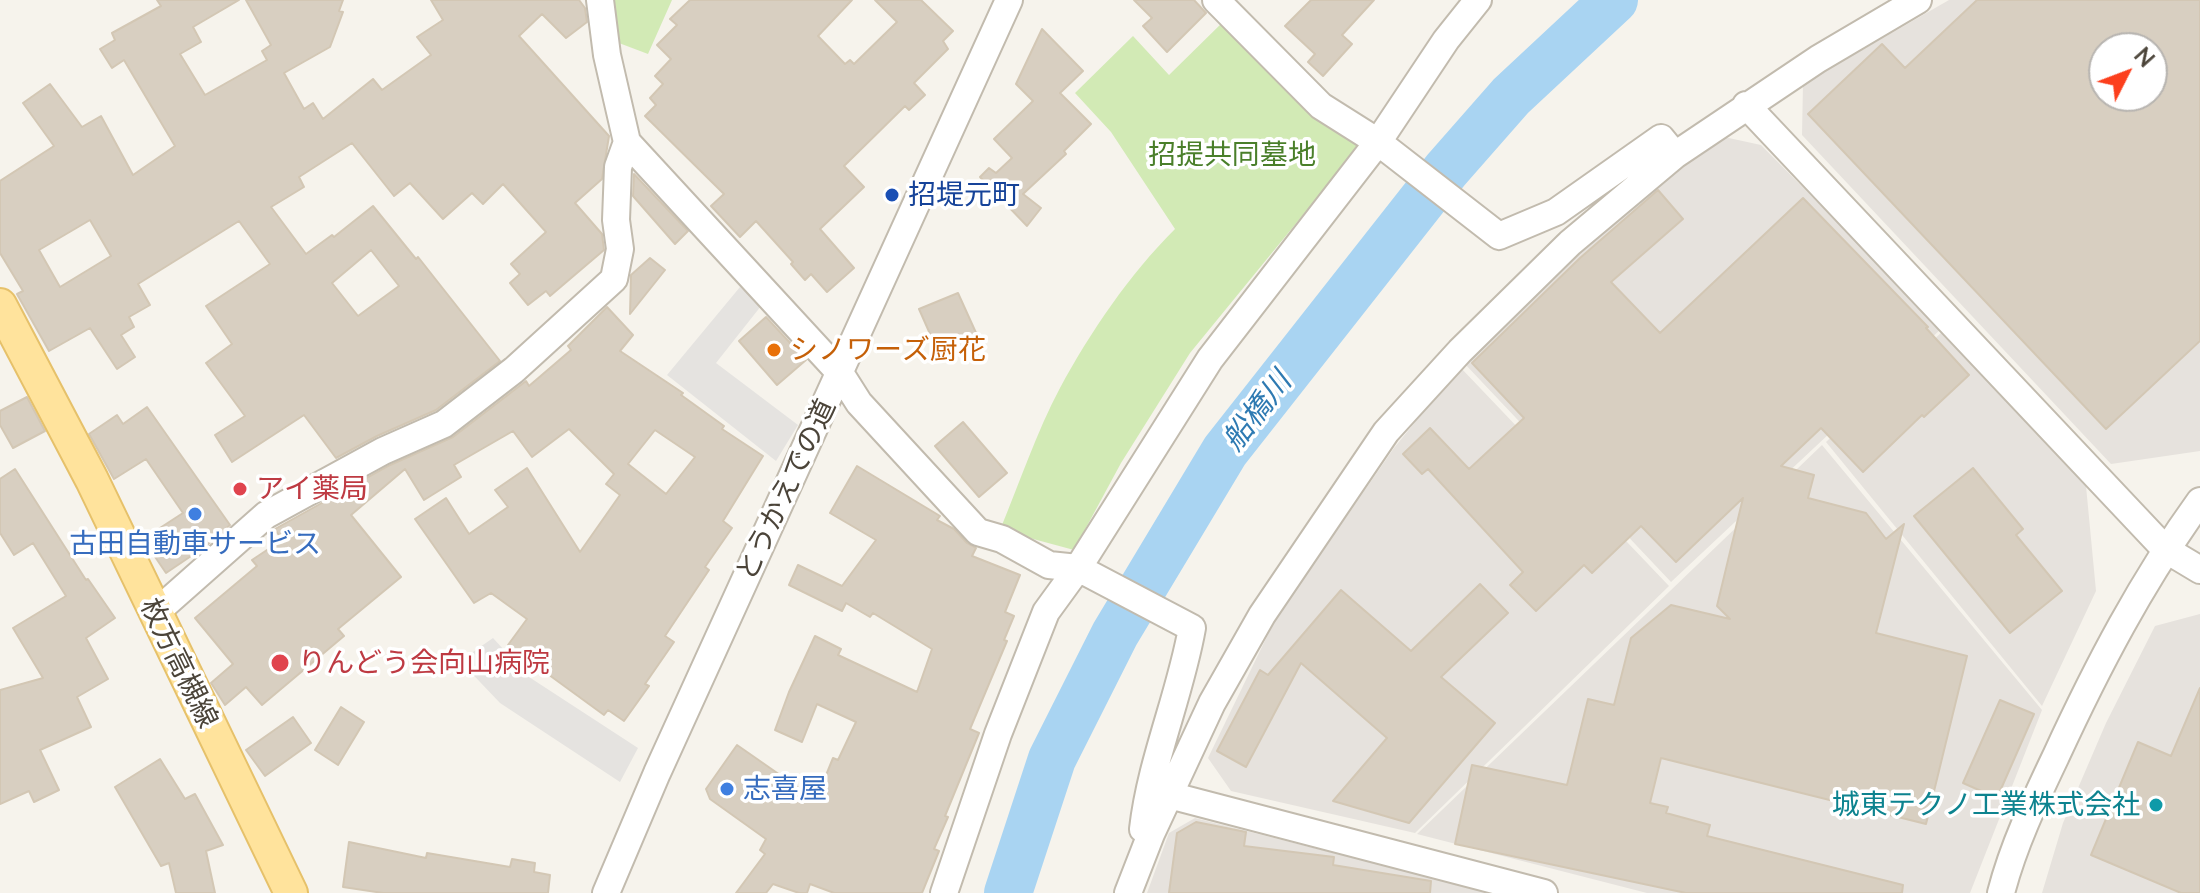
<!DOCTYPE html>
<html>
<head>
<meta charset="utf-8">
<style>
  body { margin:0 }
  #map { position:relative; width:2200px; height:893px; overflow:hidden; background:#f6f3ec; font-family:Lato,sans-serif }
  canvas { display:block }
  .north { position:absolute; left:2088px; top:32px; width:80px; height:80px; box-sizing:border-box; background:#fff; border:2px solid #b7b4b0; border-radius:50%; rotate:48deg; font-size:22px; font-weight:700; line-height:32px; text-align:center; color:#4b4439 }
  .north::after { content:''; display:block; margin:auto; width:28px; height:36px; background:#fc3f1d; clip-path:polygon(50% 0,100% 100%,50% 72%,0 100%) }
</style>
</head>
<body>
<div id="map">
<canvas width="2200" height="893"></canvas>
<div class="north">N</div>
</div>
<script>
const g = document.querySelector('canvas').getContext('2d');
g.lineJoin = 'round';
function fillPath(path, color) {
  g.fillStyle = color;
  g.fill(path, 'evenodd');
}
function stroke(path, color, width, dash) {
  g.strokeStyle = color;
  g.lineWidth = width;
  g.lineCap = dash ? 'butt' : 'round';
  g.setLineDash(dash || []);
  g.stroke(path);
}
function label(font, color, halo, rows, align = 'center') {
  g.font = font + ' Lato,"Noto Sans JP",sans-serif';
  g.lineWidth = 7;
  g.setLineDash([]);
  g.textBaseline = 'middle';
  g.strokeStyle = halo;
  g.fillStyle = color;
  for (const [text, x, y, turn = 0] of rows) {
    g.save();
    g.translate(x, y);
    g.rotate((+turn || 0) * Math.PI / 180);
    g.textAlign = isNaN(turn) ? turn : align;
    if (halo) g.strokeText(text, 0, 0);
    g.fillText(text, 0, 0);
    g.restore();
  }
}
fillPath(new Path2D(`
  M1949,0H2068L2104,48V96H2152L2200,142V451L2111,464L1802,135L1803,84Z
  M1715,135L1761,145L1942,328L1671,582L1464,363L1578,247Z
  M1944,330L2086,486L2096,591L2042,706L1826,442Z
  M1460,367L1669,586L1415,833L1231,791L1208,758L1276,618L1394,448Z
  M1822,445L2042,710L1970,893H1647L1417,834Z
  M2200,614V893H2042L2063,823L2106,723L2155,626Z
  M1195,818L1492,893H1147L1169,833Z`), '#e6e2dd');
fillPath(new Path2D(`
  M611,0H672L648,54L611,40Z
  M1225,20L1361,144L1190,353L1121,463L1074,550L1000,530C1019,484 1037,431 1060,388C1091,331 1129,275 1175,229L1111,132L1075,93L1133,36L1169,75Z`), '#d2eab5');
fillPath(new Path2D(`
  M740,287L761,306L716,363L798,425L776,461L667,375Z
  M493,638L529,677L638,748L620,782L500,703L460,661Z`), '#e5e3e0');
stroke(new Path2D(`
  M1008,893L1052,759L1115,634L1225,451L1446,170L1511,96L1614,0`), '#a9d4f2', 48);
const building = new Path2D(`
  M157,0H239L193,27L201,42L180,54L205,95L267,60L262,51L271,45L246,0H343L339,11L343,12L330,47L284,73L304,109L313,103L323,119L373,79L382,90L431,55L417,37L443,20L431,0H579L585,8L587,22L566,38L542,14L519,36L609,136L602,179L575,203L602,234L604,250L550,296L546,291L528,305L510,283L520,274L511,264L546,232L503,184L483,204L472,193L443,219L410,183L394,196L352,143L299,177L304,187L271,207L306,254L332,235L334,237L373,206L416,259L418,257L500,361L436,410L377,436L336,458L304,415L232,462L215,435L245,416L206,363L232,344L206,306L270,264L239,221L138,284L150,305L129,317L134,327L121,335L135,357L117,369L90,328L49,351L17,294L23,291L0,253V181L54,146L23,103L50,84L82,127L101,116L133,175L175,146L124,60L112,68L100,49L115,40L112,33L161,6ZM90,220L111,256L60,287L39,250ZM371,250L399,286L358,316L332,283Z
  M690,0H852L818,36L845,64L850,60L854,64L897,22L875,0H921L953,31L943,41L948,49L914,83L925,95L909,110L905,106L844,166L864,187L820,229L854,268L827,292L811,274L805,280L791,264L793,262L756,221L740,237L711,206L724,194L645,116L656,105L650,98L663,84L655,76L671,59L657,45L677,25L670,19Z
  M1134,0H1194L1206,13L1167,52L1143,26L1152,18Z
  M1311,0H1374L1342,35L1352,44L1323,76L1308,62L1315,54L1285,26Z
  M1977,0H2200V341L2106,429L1808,114L1882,44L1905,68ZM2104,48H2152V96H2104Z
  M1042,29L1083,71L1060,93L1091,124L1064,151L1066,154L1023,194L1041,208L1027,226L980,177L989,168L996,173L1012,158L994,139L1033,101L1016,84Z
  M634,174L688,231L675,244L633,196Z
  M1658,190L1683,219L1611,282L1660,333L1803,198L1928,327L1926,328L1969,375L1924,417L1922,415L1863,472L1821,428L1781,466L1814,475L1808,498L1866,513L1886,539L1904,524L1876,633L1967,656L1926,824L1661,758L1650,803L1668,807L1666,813L1710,825L1707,836L1903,885L1902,893H1686L1455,844L1472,765L1567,785L1588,699L1614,705L1631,638L1671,605L1730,619L1717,606L1743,498L1676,562L1641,526L1592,573L1584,565L1536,611L1510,585L1523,572L1428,469L1422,474L1403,454L1430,428L1469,469L1524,418L1472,363L1580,258Z
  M650,258L665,270L630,314L631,275Z
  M958,293L977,335L938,352L919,309Z
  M607,307L633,335L620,351L683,393L681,395L724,426L722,429L763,456L723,521L732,528L705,567L709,570L665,636L674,642L645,684L649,686L624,721L608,710L604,715L508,645L527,619L491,593L474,603L415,519L446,498L469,534L508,507L495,490L527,468L580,552L620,495L606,484L614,474L569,429L532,457L513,431L454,465L461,477L424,500L405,469L351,515L401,577L338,629L344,636L262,705L246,687L225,705L211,683L233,664L195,618L257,566L252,560L282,540L275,529L390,465L453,437L526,381L529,386L571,350L568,346ZM655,430L695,457L666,494L628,464Z
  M766,317L806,360L777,385L739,341Z
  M27,397L45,431L13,448L0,425V411Z
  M147,407L230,525L206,546L166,573L143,539L183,513L146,459L114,479L89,434L117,415L123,424Z
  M963,422L1007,473L979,497L935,446Z
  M857,466L940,516L937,520L954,529L967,543L976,548L972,556L1020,575L1005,612L1014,616L1004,640L1007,641L970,729L979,733L945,816L948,817L934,849L939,851L922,893H834L810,884L807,893H799L773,884L766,893H736L765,854L760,850L766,839L710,799L706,789L737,745L816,800L833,758L838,760L856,722L817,704L802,742L775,730L789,692L815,636L841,649L838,655L917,692L932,649L873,613L870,617L846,603L842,611L789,585L798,565L842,586L876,540L830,513Z
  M1973,468L2023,529L2016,535L2062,591L2010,633L1914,516Z
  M15,469L86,580L88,579L115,618L86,638L108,679L77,697L91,727L40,750L59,790L34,802L29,791L0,804V690L43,678L13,628L66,596L33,543L14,555L0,533V479Z
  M1480,584L1508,613L1441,677L1495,723L1409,823L1333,801L1387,738L1301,663L1246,767L1217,751L1260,670L1268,675L1341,590L1411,651Z
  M2200,688V893H2181L2091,855L2138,742L2171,756Z
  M2000,700L2034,714L1997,798L1963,783Z
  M341,707L364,722L338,765L315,750Z
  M293,717L311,743L265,776L246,750Z
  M160,759L185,799L195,794L223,845L206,851L215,893H176L169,863L161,866L115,787Z
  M1196,822L1246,832L1244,846L1334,857L1333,865L1431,881L1430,893H1169L1177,833Z
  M349,842L426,858L427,853L510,867L512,859L535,863L534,872L550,875L548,893H383L343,887Z`);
fillPath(building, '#d8cfc1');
stroke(building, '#d3c7b4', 2);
const minor = new Path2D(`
  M1216,0L1321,106L1378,142L1499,236L1556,212L1661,138L1675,155
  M1746,105L2165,549L2200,570
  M627,142L840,373L859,403L978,532L1002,539L1049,565L1078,568L1192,628C1180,696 1151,760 1143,829L1148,832
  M154,614L266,515L383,451L444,424L514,370L614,279L620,249L616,220L618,167L627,142L607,55L600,0
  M1169,795L1544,893
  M606,893L657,773L1009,0
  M944,893L998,734L1046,612L1078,568L1210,359L1378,142L1446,40L1478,0
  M1128,893L1151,834L1212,703L1262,615L1386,432L1460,351L1570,243L1675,155L1818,59L1918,0
  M2001,893C2013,846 2035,800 2056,756C2097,667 2142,581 2200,501`);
const major = new Path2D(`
  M0,305L92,480L291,893`);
stroke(minor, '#c2bbae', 30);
stroke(major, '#e6c16a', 36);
stroke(minor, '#fff', 26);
stroke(major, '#ffe39c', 32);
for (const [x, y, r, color] of [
  [892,195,8,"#1a4fb4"],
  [774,350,8,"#e8710a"],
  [240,489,8,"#e0444e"],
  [195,514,8,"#3f7fe0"],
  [280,663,10,"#e0444e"],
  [727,789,8,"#3f7fe0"],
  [2156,805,8,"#0f9aa8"]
]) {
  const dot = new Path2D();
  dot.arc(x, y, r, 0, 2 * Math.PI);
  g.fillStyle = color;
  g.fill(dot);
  stroke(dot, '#fff', 3);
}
label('28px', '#4a7f2a', '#fff', [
  ["招提共同墓地",1232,155]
]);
label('28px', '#164399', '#fff', [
  ["招堤元町",908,195]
], 'left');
label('28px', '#c56008', '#fff', [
  ["シノワーズ厨花",790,350]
], 'left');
label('28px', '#be3a42', '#fff', [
  ["アイ薬局",256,489],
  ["りんどう会向山病院",298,663]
], 'left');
label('28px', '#4b4439', '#fff', [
  ["とうかえでの道",786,490,-65],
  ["枚方高槻線",179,663,64]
]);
label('28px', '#366cbe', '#fff', [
  ["古田自動車サービス",195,544],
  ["志喜屋",743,789,"left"]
]);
label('28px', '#0d838f', '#fff', [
  ["城東テクノ工業株式会社",2140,805]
], 'right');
label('italic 30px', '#2e7ab2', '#fff', [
  ["船橋川",1257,411,-52]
]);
</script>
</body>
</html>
